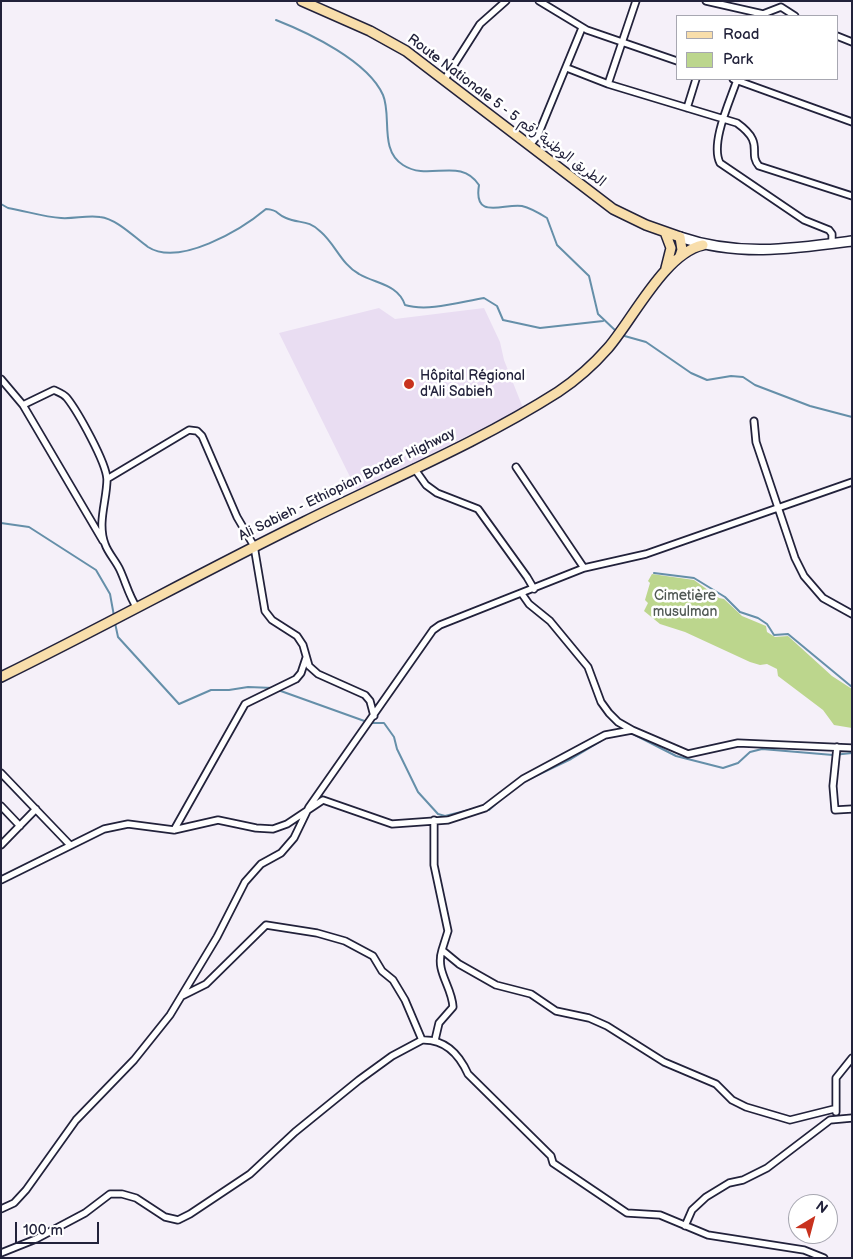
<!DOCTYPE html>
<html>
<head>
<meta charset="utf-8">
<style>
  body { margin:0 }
  #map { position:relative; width:853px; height:1259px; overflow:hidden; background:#f5f0f9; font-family:"Balsamiq Sans",sans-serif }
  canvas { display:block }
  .frame { position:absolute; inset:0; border:2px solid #22223b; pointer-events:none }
  .legend { position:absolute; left:676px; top:15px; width:162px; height:65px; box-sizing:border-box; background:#fff; border:1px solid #a7a7b1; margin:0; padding:6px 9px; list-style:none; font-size:15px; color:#22223b }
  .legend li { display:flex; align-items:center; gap:10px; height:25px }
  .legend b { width:25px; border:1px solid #a7a7b1 }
  .north { position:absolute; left:788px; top:1194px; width:50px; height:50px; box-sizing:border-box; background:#fff; border:1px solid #a7a7b1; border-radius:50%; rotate:37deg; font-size:14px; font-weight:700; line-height:20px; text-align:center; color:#22223b }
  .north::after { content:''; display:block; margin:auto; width:18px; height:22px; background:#c8321e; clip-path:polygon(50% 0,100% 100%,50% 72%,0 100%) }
  .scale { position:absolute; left:15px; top:1222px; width:84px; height:22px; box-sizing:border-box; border:2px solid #22223b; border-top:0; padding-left:6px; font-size:15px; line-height:18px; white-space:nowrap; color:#22223b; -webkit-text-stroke:4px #fff; paint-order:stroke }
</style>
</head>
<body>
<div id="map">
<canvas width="853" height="1259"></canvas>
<div class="frame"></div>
<ul class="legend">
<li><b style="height:6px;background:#f8deab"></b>Road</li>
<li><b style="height:14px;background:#bcd68d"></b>Park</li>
</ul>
<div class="north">N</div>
<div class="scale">100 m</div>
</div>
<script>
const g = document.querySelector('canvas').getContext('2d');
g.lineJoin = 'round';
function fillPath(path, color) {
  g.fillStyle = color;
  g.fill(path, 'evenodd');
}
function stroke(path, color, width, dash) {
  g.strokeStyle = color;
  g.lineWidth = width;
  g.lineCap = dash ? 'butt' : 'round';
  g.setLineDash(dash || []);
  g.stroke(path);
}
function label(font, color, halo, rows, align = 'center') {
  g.font = font + ' "Balsamiq Sans","Playpen Sans Arabic",sans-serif';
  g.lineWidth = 5;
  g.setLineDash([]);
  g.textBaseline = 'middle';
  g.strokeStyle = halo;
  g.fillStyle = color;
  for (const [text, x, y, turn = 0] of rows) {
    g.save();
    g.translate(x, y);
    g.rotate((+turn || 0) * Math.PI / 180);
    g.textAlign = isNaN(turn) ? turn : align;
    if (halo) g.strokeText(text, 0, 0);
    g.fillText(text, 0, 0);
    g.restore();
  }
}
fillPath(new Path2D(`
  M379,308L395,319L484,308L500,342L504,360L523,408L357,491L279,333Z`), '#e9ddf2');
fillPath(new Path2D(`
  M652,574L694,580L719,598L724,599L742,616L766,626L767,632L775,637L788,636L832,676L852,689V728L834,725L823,710L778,676L777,669L767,664L760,665L750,662L685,632L660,624L644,611L648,603L645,600L650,583L648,581Z`), '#bcd68d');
stroke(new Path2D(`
  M276,20C309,33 368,61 383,95C392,116 379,150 403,165C429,182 460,156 479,185C473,221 504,203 522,206C531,208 539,213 547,218L557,245L589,276L598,314L617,332
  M1,204L8,208C26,211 44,217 61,218C74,219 87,215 100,217C117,219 134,237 148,247C179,267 241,230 266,209C279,210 276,214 286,218C299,224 308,219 321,232C335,244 342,265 359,274C376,284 398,284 405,305C428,312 460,302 484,298L497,306L503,320L540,328L603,321
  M621,335L646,342L691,373L707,380L731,376L743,377L755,385L810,406L852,417
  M1,523L29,527L96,570L110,594L114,616
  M654,573L694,578L725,597L740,612L758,618L767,624L774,635L788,634L852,687
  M115,623L118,637L179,704L211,690H229L248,687L273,688
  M278,690L370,723H384L394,737L397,749L418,792L438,814L445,816L477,808
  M631,733L676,756L723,768L738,763L750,752L762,749L833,755L852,753
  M521,783L571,759L601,741
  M486,809L489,810L506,795`), '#658fa9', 2);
const street = new Path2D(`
  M539,1L587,30L677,61
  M706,1L763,14L781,7L795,16
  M837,36L852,42
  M567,68L608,84L737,123C766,144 747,152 759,166L852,196
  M445,79L480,24L506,1
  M733,79L852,122
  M737,80C730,101 710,143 720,163L804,220L829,230L832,234V243
  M608,84L636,1
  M687,108L696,79
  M530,145L538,135L582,28
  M1,379L23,405L54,390C58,392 64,394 67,398C78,412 106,462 107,479C107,500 97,523 105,544C108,553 116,561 120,570C126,583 129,596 137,608
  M23,405L103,541
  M754,421L756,442L795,558L804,576L823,598L852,614
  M516,467L584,568
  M414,468L426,485L437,493L478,509L527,577L534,589
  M107,479L189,430L197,431L202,436L237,517L254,546L265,611L272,620L297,636L303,645L309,666L318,674L365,695L370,701L374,716
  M632,730L688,754L738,743L852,748
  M837,747L833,786L835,810L852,809
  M1,773L70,845
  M1,806L20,826
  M434,820V865L448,931L442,950L459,964L496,985L531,994L556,1011L589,1018L607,1026L664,1062L716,1084L732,1100L746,1107L790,1120L834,1109
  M174,830L245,704L296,679L301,673L306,658
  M1,845L36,809
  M1,880L104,829L128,824L174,830L218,820L256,828L273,829L287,824L323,800L392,824L448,820L485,808L523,779L605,735L632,730L618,722L609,713L601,702L588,667L550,621L529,604L522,594
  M182,996L206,984L266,925L317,933L345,941L373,956L382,971L393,980L405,1000L422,1040C445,1039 459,1054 468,1074L551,1156L553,1163L627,1213L660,1215L708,1235L804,1250L824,1258
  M435,1040L439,1023L453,1007C452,986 435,972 442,950
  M836,1112V1078L852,1058
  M1,1209L14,1203L26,1190L76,1120L134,1060L170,1015L217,937L245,882L261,864L281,853L294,838L309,807L433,630L440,625L584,568L646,554L852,482
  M685,1226L692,1210L706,1197L729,1183L743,1180L767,1168L830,1120L852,1118
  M1,1253L36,1239L85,1213L110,1194H122L136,1198L165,1217L178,1220L190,1214L250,1174L295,1132L359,1080L392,1056L422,1040`);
const secondary = new Path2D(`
  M680,237C738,257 792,249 852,241`);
const primary = new Path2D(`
  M302,1L370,31L406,51L613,209L646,225L680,237L682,250L680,256
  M665,232L671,248L666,268
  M1,677C103,627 202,572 304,522C388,480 478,443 558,392C576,380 594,364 608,348C633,319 665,253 703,245`);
stroke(street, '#22223b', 9);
stroke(secondary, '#22223b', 12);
stroke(primary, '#22223b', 12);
stroke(street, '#fff', 5.5);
stroke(secondary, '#fff', 9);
stroke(primary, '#f8deab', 9);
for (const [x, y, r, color] of [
  [409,384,6,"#c8321e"]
]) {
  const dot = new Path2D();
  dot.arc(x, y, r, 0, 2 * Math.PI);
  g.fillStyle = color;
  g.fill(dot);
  stroke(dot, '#fff', 2);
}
label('14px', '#22223b', '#fff', [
  ["Route Nationale 5 - الطريق الوطنية رقم 5",506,111,37],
  ["Ali Sabieh - Ethiopian Border Highway",347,485,-26]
]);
label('14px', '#22223b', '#fff', [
  ["Hôpital Régional",420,376],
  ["d'Ali Sabieh",420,392]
], 'left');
label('14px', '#505854', '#fff', [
  ["Cimetière",685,596],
  ["musulman",685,612]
]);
</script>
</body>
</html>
